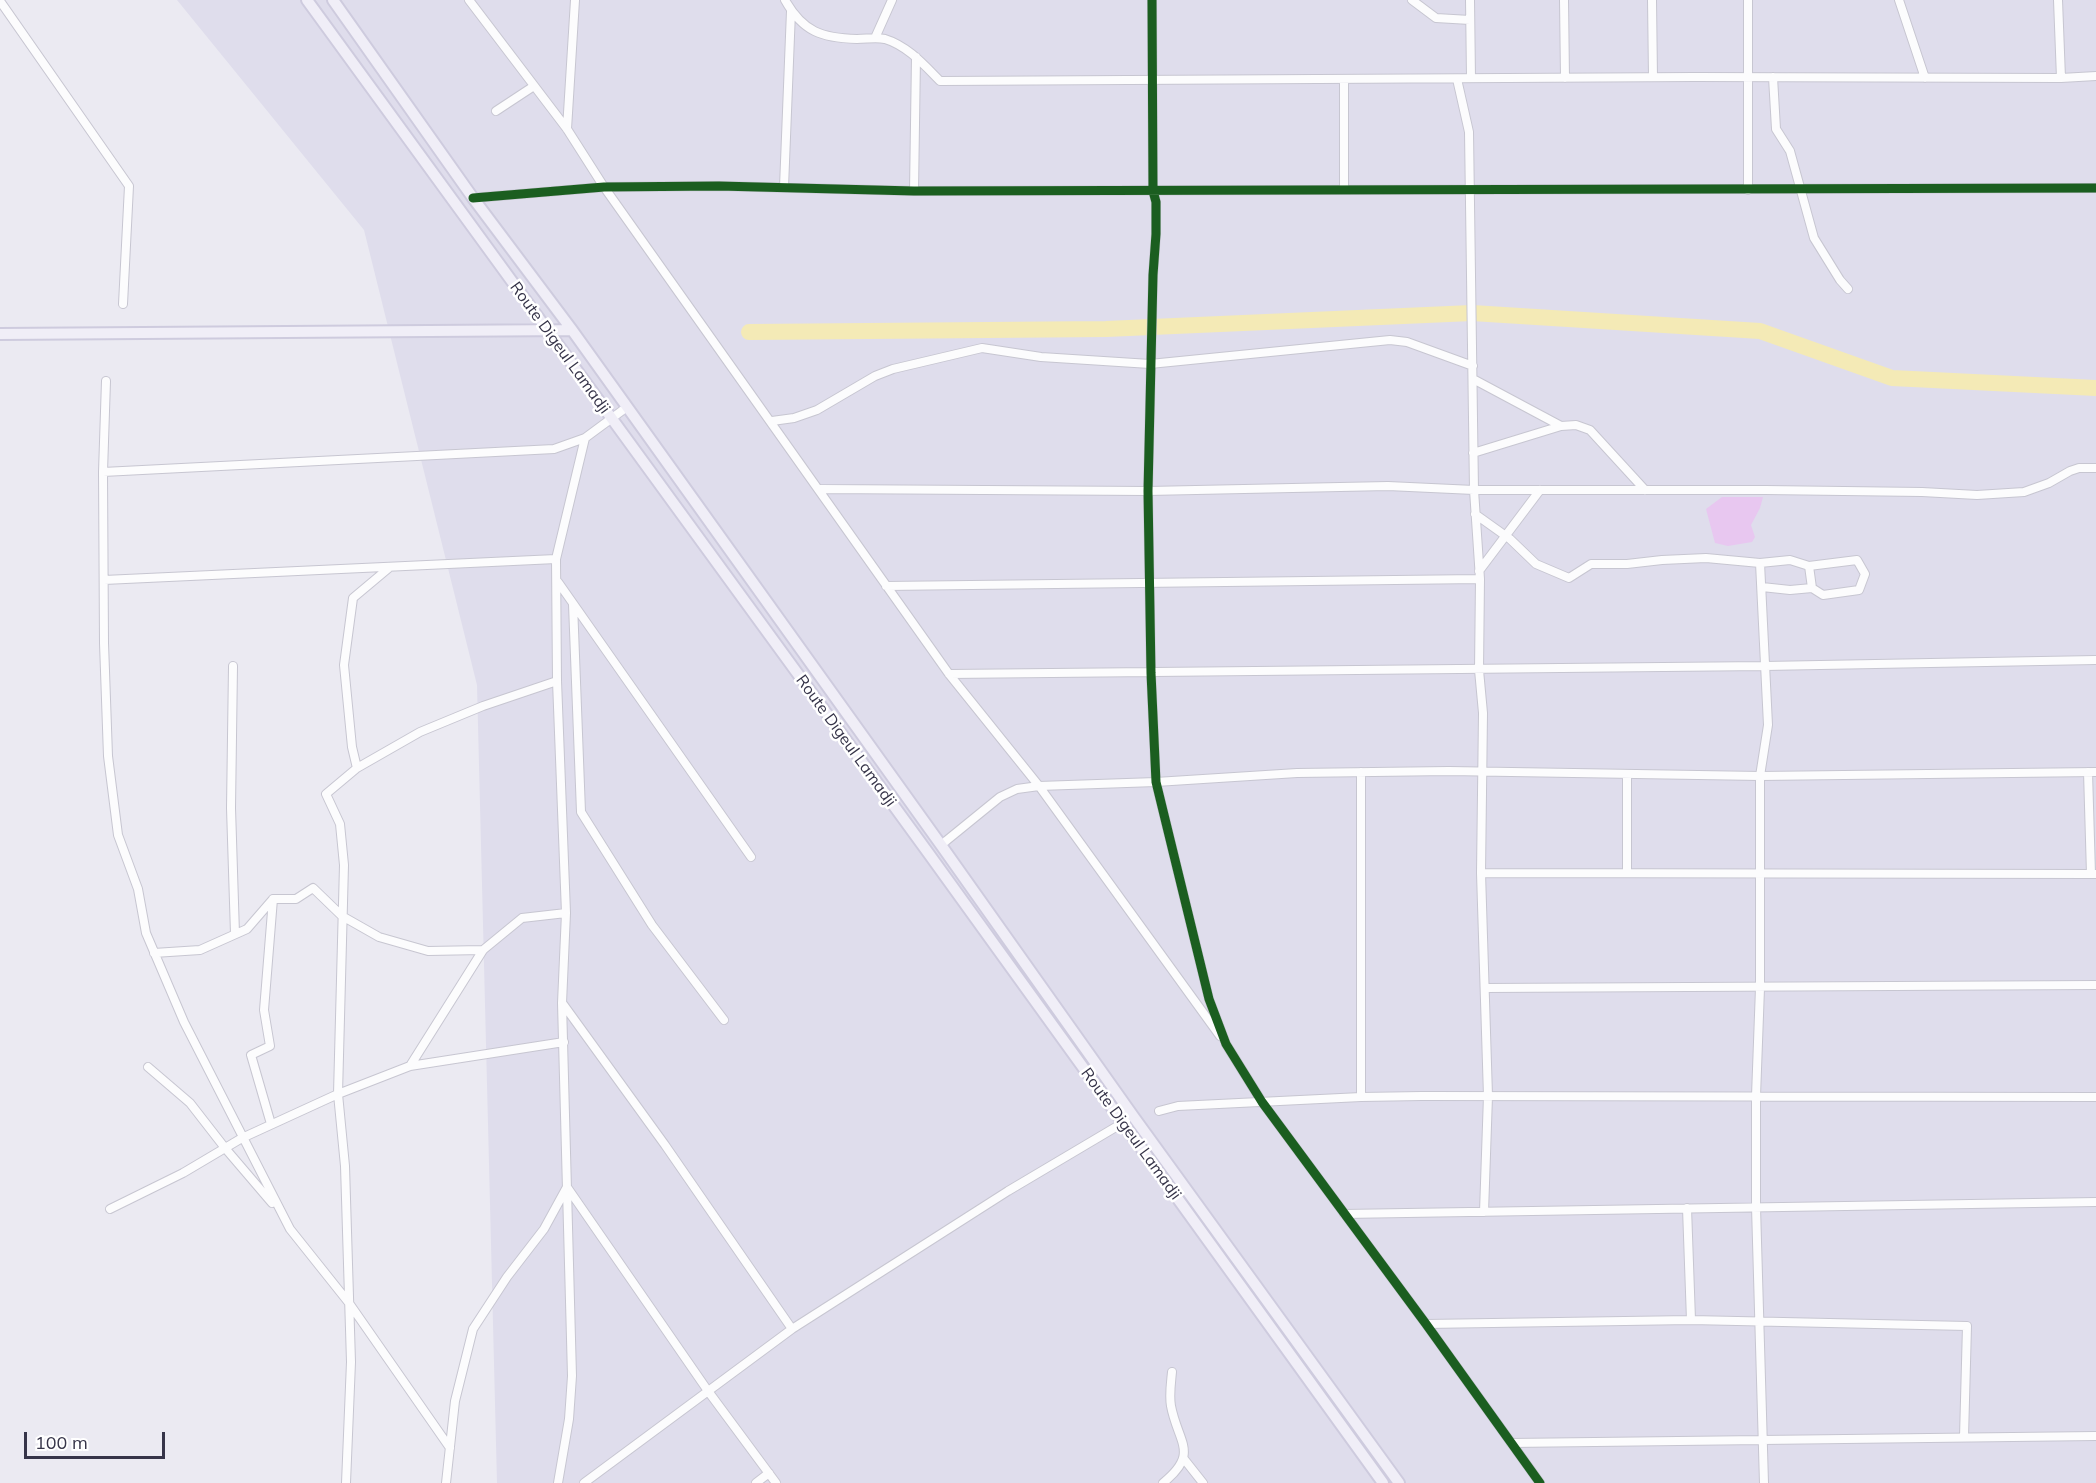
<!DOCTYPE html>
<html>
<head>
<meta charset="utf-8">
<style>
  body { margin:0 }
  #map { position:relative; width:2096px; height:1483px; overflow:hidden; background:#ebeaf2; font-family:Mulish,sans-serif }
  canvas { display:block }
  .scale { position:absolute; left:24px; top:1432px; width:141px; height:27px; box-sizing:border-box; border:3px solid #363449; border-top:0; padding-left:8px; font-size:18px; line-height:21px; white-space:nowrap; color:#363449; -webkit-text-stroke:4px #fff; paint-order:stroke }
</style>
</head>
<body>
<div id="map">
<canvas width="2096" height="1483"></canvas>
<div class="scale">100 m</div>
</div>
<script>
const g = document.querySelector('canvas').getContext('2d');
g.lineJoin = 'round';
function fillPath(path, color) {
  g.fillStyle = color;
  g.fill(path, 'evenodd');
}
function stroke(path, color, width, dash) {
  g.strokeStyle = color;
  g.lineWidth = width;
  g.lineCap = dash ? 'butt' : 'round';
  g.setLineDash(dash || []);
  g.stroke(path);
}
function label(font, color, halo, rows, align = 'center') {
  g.font = font + ' Mulish,sans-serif';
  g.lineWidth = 5;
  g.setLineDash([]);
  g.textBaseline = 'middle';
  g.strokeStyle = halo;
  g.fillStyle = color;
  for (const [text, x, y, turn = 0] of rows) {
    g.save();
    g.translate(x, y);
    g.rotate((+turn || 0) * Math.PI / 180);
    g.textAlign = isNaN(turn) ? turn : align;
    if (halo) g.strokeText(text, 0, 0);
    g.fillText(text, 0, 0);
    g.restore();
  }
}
fillPath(new Path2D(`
  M177,0H2096V1483H497L477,685L364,230Z`), '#dfddec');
fillPath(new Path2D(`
  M1722,497H1763L1760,508L1751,525L1755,537L1752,542L1728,546L1715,543L1706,509Z`), '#e8c7f0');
stroke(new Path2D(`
  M749,332L1106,329L1472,313L1760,331L1892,378L2096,388`), '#f4eab6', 16);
const minor = new Path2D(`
  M469,0L567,129L604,187L949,674L1039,786L1220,1036
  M785,0C803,32 822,38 857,39C867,39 876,37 885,39C908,46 925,66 940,81L1695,77L2061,78L2096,76
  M1152,0L1153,191L1156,202V234L1153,275L1148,491L1151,673L1156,782L1209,999L1226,1044L1262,1102L1426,1324L1540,1483
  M1412,0L1436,18L1470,20
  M1470,0L1471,78
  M1564,0L1565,78
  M1652,0L1653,77
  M1748,0V190
  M1899,0L1925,78
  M2058,0L2061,78
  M0,1L129,186L123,304
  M875,38L892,0
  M1773,77L1776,129L1790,151L1814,238L1840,280L1848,289
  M1344,79V190
  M1457,79L1469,132L1474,490L1480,579L1479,670L1483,713L1481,873L1488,1096L1484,1212
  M496,111L534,86
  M567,129L575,0
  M784,187L791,11
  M914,191L916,57
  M473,198L604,187L719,186L914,191L2096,188
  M1473,379L1561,426L1576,425L1590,430L1645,490
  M106,381L103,472L104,643L108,756L118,835L138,889L146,933L184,1022L290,1229L349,1303L450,1448
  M772,421L794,418L817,410L875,376L893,369L982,348L1041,357L1150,364L1390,340L1407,342L1473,366
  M1473,453L1561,426
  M103,472L554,449L585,438L627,407
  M820,489L1148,491L1388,486L1474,490H1765L1922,492L1977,495L2024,492L2049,483L2070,471L2079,468H2096
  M1475,514L1510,539L1536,564L1569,578L1591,564H1627L1662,560L1706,558L1760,563L1790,560L1809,566L1812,588L1790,590L1762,587
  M1760,563L1768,725L1760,776V988L1756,1096V1207L1764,1483
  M1809,566L1857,560L1865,574L1859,590L1823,595L1812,588
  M1479,571L1540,490
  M104,580L556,559
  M558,582L751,857
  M886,586L1480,579
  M573,604L581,812L652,925L724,1020
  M233,666L231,808L235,934
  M949,674L1765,666L2096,660
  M357,768L420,732L483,706L557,681
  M1361,772V1097
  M2088,772L2091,874
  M1627,774V873
  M941,845L1000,797L1017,789L1039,786L1156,782L1297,773L1449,771L1760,776L2096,772
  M1481,873L2096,874
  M154,953L200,950L247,929L273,899H296L313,888L342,916L379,937L428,951L483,950
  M1485,988L2096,985
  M563,1004L665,1145L792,1329
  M410,1066L483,950L522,918L566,913
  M148,1067L190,1103L225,1148L272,1203
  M1159,1111L1178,1106L1361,1097L1422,1096L2096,1097
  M271,1124L251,1055L270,1046L264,1010L273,899
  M1687,1208L1691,1320
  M110,1209L183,1173L242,1138L338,1094L410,1066L564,1042
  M1344,1214L2096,1202
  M1426,1324L1691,1320L1967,1326L1964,1437
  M1511,1443L2096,1436
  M1184,1459L1203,1483
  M346,1483L351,1362L345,1166L338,1094L344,865L340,824L326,794L357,768L352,747L344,665L353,598L390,567
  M446,1483L455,1401L473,1329L507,1277L544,1229L567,1187L708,1391L776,1483
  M558,1483L569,1419L572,1376L562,1003L566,913L557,681L556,559L585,438
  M584,1483L792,1329L1008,1191L1126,1121
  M756,1483L769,1473
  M1163,1483C1200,1453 1178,1443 1171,1406C1169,1395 1171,1383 1172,1372`);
const secondary = new Path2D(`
  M307,0L929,854L1383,1483
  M333,0L473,198L572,330L941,845L1133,1116L1399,1483
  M0,334L572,330`);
stroke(minor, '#c7c6d1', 10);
stroke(secondary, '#cecbde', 14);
stroke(minor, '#fcfcfd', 8);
stroke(secondary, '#f0eef7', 10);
stroke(new Path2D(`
  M1152,0L1153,191L1156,202V234L1153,275L1148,491L1151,673L1156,782L1209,999L1226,1044L1262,1102L1426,1324L1540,1483
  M473,198L604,187L719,186L914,191L2096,188`), '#1b5e20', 9);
label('16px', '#363449', '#fff', [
  ["Route Digeul Lamadji",560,348,54],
  ["Route Digeul Lamadji",846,741,54],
  ["Route Digeul Lamadji",1131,1134,54]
]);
</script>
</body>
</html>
